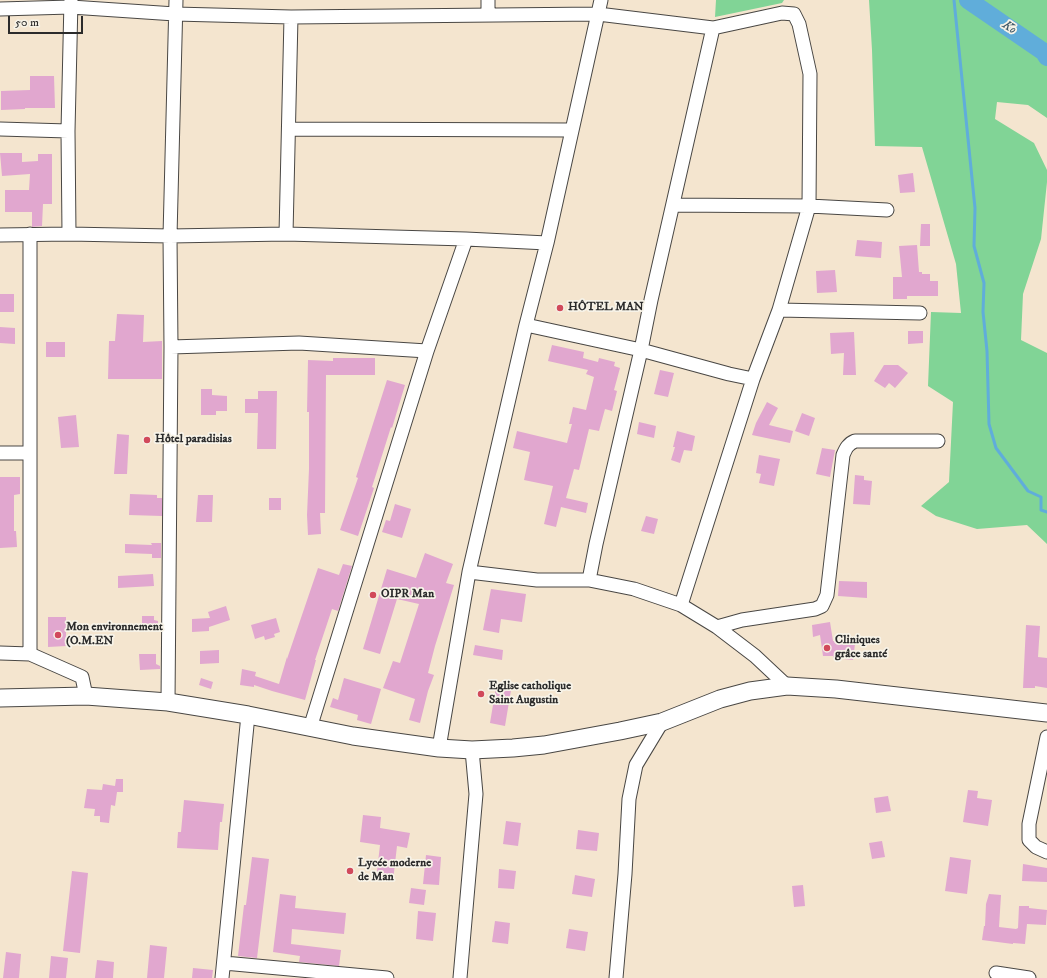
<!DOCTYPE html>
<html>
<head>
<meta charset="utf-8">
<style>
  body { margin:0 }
  #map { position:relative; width:1047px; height:978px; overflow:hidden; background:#f4e5cf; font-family:"IM FELL DW Pica",serif }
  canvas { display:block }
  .scale { position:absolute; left:8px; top:16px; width:75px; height:18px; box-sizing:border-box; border:2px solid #2b2b2b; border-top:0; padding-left:5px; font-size:12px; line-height:14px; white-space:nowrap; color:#2b2b2b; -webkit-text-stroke:3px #f7f3e8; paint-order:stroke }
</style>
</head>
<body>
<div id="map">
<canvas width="1047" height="978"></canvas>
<div class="scale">50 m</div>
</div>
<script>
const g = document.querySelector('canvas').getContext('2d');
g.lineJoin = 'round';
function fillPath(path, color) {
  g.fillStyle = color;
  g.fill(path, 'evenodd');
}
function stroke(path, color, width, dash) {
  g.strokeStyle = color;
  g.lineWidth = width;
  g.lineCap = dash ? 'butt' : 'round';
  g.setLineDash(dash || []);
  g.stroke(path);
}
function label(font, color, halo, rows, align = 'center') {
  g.font = font + ' "IM FELL DW Pica",serif';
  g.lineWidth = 3.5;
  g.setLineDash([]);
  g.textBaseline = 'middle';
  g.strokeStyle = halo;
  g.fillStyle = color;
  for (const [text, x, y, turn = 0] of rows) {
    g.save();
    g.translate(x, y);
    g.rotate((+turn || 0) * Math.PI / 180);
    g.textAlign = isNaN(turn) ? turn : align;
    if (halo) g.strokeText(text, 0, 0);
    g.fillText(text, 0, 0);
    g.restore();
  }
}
fillPath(new Path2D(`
  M716,0H784L782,3L715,17Z
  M869,0H1047V118L1028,105L997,102L995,119L1034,143L1047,170V182L1041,239L1023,294L1021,340L1047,353V544L1027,525L977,529L936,516L921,506L949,482L953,402L928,386L931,312L961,313L956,264L922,147L875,146L872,50Z`), '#81d496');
stroke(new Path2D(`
  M954,0L975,208L974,246L984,283L983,312L987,351L989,424L996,448L1028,491L1041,497V510L1047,512`), '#60adda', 3);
stroke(new Path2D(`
  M968,0L1044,52L1047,57`), '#60adda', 18);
fillPath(new Path2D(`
  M30,76H54L55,108H25V109L1,110V91L30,90Z
  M0,153H22V162L38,161V154H52V204H43L42,226L32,227V212H5V190H29L30,174L2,176Z
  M913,173L915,192L900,193L898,175Z
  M921,224H930V246H920Z
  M857,240L882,242L881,258L855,256Z
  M917,245L919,272H922V274H930V281H938V296H907V299H893V277H902L899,246Z
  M835,270L837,292L817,293L816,271Z
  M0,294H14V312H0Z
  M117,314L144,315L143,342L162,341V379H108L109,341H115Z
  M0,327L15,328V344L0,343Z
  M908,331H923V343L908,344Z
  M854,332L856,375H843L844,353L831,354L830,333Z
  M46,342H65V357H46Z
  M552,345L584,352L583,358L598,362L599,358L615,362L614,366L620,368L614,390L617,391L612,411L605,409L599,431L589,429L579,470L574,469L566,498L588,503L586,513L561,507L556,527L544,524L553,486L524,480L530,452L513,448L517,431L567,443L572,424H569L573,407L586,410L594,377L586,374L588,370L548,361Z
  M333,358H375V375H326L325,513H320L321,534L308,535L307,515L309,469V412H307L308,360L333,361Z
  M884,365H898L908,373L895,388L889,383L885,388L874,381Z
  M660,370L674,373L668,397L654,394Z
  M387,380L405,385L392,428L391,427L372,487L374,488L358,536L340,530L358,478L356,477Z
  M201,389H212V395L227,396V411H216V415H201Z
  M258,391H277L276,449H257L258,413H245V399H258Z
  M767,402L778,408L769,425L793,431L790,443L752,435L756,423Z
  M802,413L815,418L809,436L795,431Z
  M76,415L79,447L61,448L58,417Z
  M639,422L656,426L654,438L637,434Z
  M677,431L695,436L692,451L684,450L680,463L671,460L675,447H673Z
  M117,434L129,435L127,474H114Z
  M822,448L835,450L830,477L816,474Z
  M759,455L780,459L774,486L759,483L761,474L756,473Z
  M855,475L864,476V480L872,481L870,505L853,504Z
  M0,477H20V494L14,495V531H16L17,547L0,548Z
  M130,494L157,495V498H162V516L129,515Z
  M198,495H213L212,522H196Z
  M269,498H281V510H269Z
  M395,504L411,509L402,538L382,532L386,520L390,521Z
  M646,516L658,519L654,534L641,531Z
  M151,543H161V558H152V554L125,553V544L152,545Z
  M425,553L453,564L446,583L454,585L435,646L428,673L434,675L428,691L420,723L409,720L415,699L383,688L393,661L400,663L419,604L397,599L380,654L363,649L387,569L416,578Z
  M343,564L352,566L338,611L332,609L315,660H316L305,700L272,691L254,685V687L240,685L242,669L256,672L255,676L279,684L287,657V659L318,568L339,575Z
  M153,574L154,586L118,588V576Z
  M839,581L867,582V598L838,596Z
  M491,589L526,594L522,622L501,619L499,633L483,630Z
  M226,606L230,620L209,627V631L192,632V619L210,618L208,612Z
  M142,616H154V620L158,621V630H142Z
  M48,617H66V646L48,647Z
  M276,618L280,632L274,634L275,637L265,640L264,636L255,639L251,625Z
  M830,622L833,641L855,644L853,660L833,658V656H823L820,635L813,637L812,625Z
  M1026,625L1040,626L1038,657L1047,658V688L1035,686V688H1023Z
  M475,645L503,650L502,660L473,655Z
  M219,650V663L200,664V651Z
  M139,654H156V664L160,666V669L140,670Z
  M201,678L213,682L211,689L199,685Z
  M344,678L381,689L371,724L357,720L358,715L330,707L333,698L338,700Z
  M496,687L511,690L505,726L490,723Z
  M116,779H123V792H117L115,806L111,805L109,823L100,822V816H94L95,809L84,808L87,789L102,790L103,784L115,786Z
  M968,790L978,791L977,798L992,800L988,826L963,822Z
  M888,796L891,811L876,813L874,798Z
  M184,800L224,804L222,822H220L218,850L177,848L178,832H181Z
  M363,815L381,817L380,828L410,833L407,848L397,846L393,881L376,880L380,845L360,842Z
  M506,821L521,823L518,846L503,844Z
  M578,830L599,833L597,851L576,849Z
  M882,841L885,857L872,859L869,843Z
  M426,855L441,857L439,885L423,884Z
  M252,857L269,859L257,958L238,956L244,905H246Z
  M950,857L971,860L967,894L945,891Z
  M1023,864L1047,868V882L1022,881Z
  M499,869L516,871L514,889L498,888Z
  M72,871L88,873L80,953L63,951Z
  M575,875L595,879L592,897L572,894Z
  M803,885L805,906L794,907L792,886Z
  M411,888L426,890L424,905L409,903Z
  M280,894L296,896L295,908L346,913L344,934L292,929L291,944L341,950L339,966L299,962L300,956L273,952Z
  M989,894L1001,895L999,927L1016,929L1018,928L1019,906H1029V908L1047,910L1046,925L1027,924L1025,944L1013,943V944L982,940L984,926H985L986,904Z
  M418,911L436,913L433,941L416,939Z
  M495,921L510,923L508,944L492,942Z
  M569,929L588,932L585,951L566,948Z
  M150,945L167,947L164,978H147Z
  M6,952L21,954L19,978H3Z
  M51,956L68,958L66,978H49Z
  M97,960L114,962L113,978H95Z
  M193,968L213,970L212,978H192Z`), '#e1a7cf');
const minor = new Path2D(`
  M488,0V14
  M0,9L71,7L175,14L291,17L598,14L713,28L782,13L794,14L799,24L810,74L809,206L779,310L753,379L681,605
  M0,129L68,131
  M289,129L571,130
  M673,205L809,206L887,210
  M30,234V654L82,677L86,696
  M69,234L68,131L71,0
  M286,234L291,17
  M0,235L69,234L170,236L286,234L466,239L547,243
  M779,310L920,313
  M526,325L641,350L729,374L753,379
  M171,347L299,343L427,351
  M0,453H30
  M469,572L537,580H589L634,589L681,605L717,627L755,656L787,686
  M589,580L596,544L641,350L651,300L713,28
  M717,627L742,620L815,609L822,606L827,595L843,455C846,448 848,444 855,441H938
  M0,653L30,654
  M168,702L171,347L170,236L176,0
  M310,728L427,351L466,239
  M1047,737L1029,824V840L1036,847L1047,852
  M439,748L469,572L526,325L547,243L601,0
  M224,963L387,978
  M996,973L1029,978
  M222,978L248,715
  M460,978L476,794L472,750
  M616,978L625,874L629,799L636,765L662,722`);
const major = new Path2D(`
  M0,698L86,696L168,702L248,715L353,736L439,748L472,750L513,748L544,745L620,731L662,722L720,699L750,691L787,686L836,689L1047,713`);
stroke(minor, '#494744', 15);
stroke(major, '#494744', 19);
stroke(minor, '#fff', 13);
stroke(major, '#fff', 17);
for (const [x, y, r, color] of [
  [560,308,4,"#d1495b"],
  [147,440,4,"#d1495b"],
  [373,595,4,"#d1495b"],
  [58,635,4,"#d1495b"],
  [827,648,4,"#d1495b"],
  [481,694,4,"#d1495b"],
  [350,871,4,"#d1495b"]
]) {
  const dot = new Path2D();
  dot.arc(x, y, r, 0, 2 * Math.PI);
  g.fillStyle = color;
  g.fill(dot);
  stroke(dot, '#f7f3e8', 1.5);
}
label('bold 12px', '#2b2b2b', '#f7f3e8', [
  ["HÔTEL MAN",568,308],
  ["Hôtel paradisias",155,440],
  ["OIPR Man",381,595],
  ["Mon environnement",66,628],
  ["(O.M.EN",66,642],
  ["Cliniques",835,641],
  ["grâce santé",835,655],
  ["Eglise catholique",489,687],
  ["Saint Augustin",489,701],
  ["Lycée moderne",358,864],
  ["de Man",358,878]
], 'left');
label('italic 13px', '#3e5868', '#f7f3e8', [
  ["Ko",1009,28,35]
]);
</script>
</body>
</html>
